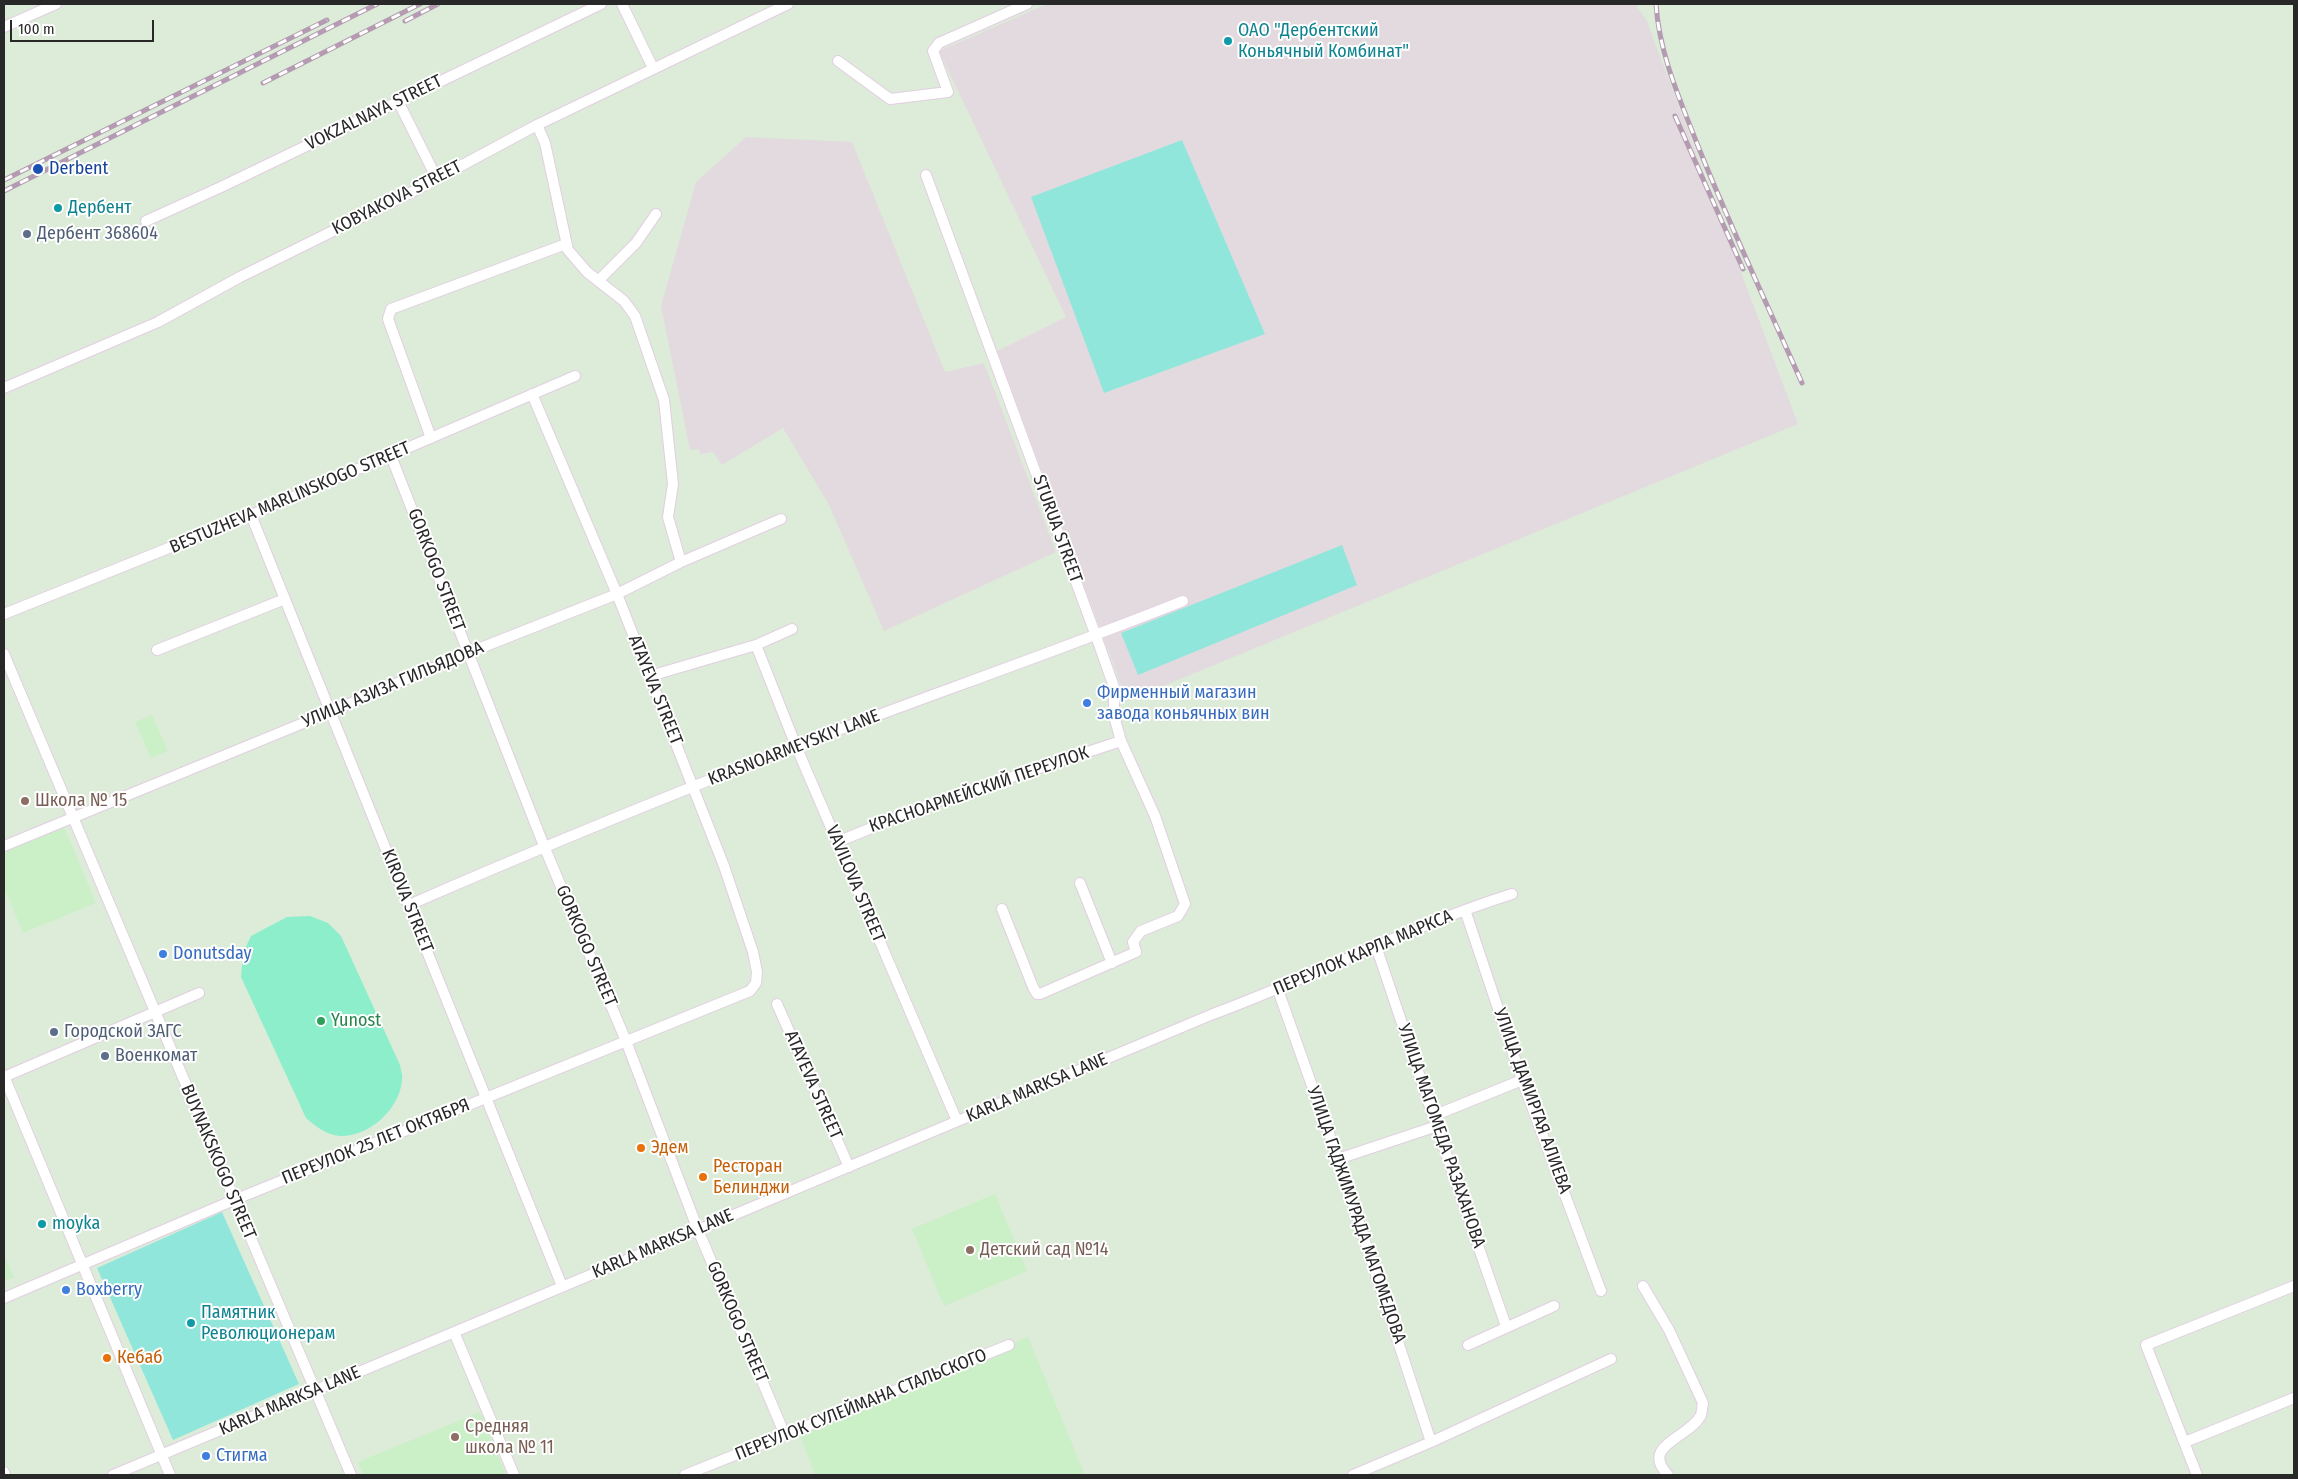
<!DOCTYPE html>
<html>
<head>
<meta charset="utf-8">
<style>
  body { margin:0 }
  #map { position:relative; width:2298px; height:1479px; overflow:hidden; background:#dcecd8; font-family:"Fira Sans Condensed",sans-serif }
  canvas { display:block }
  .frame { position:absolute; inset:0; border:5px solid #282828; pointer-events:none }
  .scale { position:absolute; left:10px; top:20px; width:144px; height:22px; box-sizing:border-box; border:2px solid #282828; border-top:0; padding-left:6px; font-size:15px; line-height:18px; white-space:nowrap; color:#282828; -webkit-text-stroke:4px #fff; paint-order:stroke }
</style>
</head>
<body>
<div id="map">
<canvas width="2298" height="1479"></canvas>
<div class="frame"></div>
<div class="scale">100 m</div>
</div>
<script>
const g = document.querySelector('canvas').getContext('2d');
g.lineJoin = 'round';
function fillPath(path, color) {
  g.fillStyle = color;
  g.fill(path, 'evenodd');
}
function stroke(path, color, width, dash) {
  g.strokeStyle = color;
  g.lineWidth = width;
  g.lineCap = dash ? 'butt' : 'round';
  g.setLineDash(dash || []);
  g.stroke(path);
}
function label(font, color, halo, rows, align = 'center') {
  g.font = font + ' "Fira Sans Condensed",sans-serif';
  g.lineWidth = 4;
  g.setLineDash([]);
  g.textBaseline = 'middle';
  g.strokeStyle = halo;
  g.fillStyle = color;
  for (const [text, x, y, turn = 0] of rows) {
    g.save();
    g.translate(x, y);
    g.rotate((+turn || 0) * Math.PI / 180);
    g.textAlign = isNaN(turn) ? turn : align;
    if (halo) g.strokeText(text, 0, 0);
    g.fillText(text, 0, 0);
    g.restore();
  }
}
fillPath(new Path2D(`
  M1047,4H1635L1646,19L1798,424L1127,701L997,351L1066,317L939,51Z
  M746,137L852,142L945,372L984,363L1056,552L884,631L829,505L783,428L722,465L713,452L700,454L699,449L690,450L661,306L696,182Z`), '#e3dadf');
fillPath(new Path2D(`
  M152,715L168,751L151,758L135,722Z
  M64,827L96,903L23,933L4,887V852Z
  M995,1194L1027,1271L944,1306L912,1229Z
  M4,1254L14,1277L4,1281Z
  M1028,1337L1085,1475H815L798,1430Z
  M480,1412L506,1475H363L358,1462Z`), '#cbefc6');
fillPath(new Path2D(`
  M1182,140L1265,334L1104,393L1031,197Z
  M1342,545L1357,585L1138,675L1121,633Z
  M222,1212L299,1384L173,1440L97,1268Z`), '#91e6dc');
fillPath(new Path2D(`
  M310,916L328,923L341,936L400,1065C401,1070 403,1076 402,1080C400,1109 369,1137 340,1136C327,1135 315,1126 306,1118L241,977L243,953L251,936L287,917Z`), '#8ceecb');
const minor = new Path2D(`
  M622,4L653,68
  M4,27L56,4
  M838,61L890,99L948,92L933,51L939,43L1027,4
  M398,101L437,179
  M537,125L545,143L568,250L587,272L624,301L635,316L664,400L673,484L668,517L681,562
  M926,175L1096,636L1114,687V716L1121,741L1155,816L1185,904L1178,916L1141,931L1133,942L1136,952L1040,994H1037L1033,987L1002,909
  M146,221L221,187L601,4
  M598,281L636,243L656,214
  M4,388L158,322L240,277L416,190L537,125L788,4
  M431,438L388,319L391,309L566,244
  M391,456L544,846L626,1041L698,1230L785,1435
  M251,515L562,1286
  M4,614L251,515L575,376
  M756,645L796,746L957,1121
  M157,650L285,599
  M4,654L351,1475
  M650,676L756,645L792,629
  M837,842L933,803L1121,741
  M4,846L330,712L468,653L617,594L681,562L781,519
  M1080,883L1112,963
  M409,905C537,849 665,797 796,746C924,697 1055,652 1183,601
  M1465,910L1522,1080L1601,1291
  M1376,946L1433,1116L1506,1326
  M1278,990L1338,1159L1431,1442
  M777,1004L849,1167
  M4,1076L170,1475
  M4,1077L199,993
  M1433,1116L1522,1080
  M1338,1159L1437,1126
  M1643,1286L1669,1330L1703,1403C1702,1407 1702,1412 1701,1415C1690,1438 1639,1445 1668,1475
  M4,1298L234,1200L750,991L756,983L757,972L753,952L724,866L617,594L532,394
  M454,1332L514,1475
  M1468,1345L1554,1306
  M2185,1442L2294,1398
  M4,1472L5,1475
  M113,1475L1213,1014C1314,977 1410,926 1512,894
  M685,1475L1009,1345
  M1353,1475L1431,1442L1611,1359
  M2197,1475L2146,1345L2294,1286`);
stroke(minor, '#e2cee2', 12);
stroke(minor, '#fff', 10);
const rail = new Path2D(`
  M1656,4C1659,53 1680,100 1698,146C1730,226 1767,304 1802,383
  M405,21L438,4
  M263,83L420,4
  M1675,116L1743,269
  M4,180L327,20
  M4,191L377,4`);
stroke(rail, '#b49bb2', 5);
stroke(rail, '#fff', 3, [9]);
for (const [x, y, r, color] of [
  [1228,41,5,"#0f9aa8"],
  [38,169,6,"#1a4fb4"],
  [58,208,5,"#0f9aa8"],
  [27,234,5,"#5c6f8a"],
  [1087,703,5,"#3f7fe0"],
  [25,801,5,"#8d6e63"],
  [163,954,5,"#3f7fe0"],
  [321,1021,5,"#2e9e5b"],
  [54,1032,5,"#5c6f8a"],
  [105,1056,5,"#5c6f8a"],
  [641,1148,5,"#e8710a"],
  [703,1177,5,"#e8710a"],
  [42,1224,5,"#0f9aa8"],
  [970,1250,5,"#8d6e63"],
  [66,1290,5,"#3f7fe0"],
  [191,1323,5,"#0f9aa8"],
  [107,1358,5,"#e8710a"],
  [455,1437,5,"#8d6e63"],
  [206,1456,5,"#3f7fe0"]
]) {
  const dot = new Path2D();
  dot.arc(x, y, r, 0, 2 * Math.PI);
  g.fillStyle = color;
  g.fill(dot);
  stroke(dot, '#fff', 2);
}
label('18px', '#0d838f', '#fff', [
  ["ОАО \"Дербентский",1238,31],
  ["Коньячный Комбинат\"",1238,52],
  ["Дербент",68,208],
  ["moyka",52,1224],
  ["Памятник",201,1313],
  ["Революционерам",201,1334]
], 'left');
label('18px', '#282828', '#fff', [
  ["VOKZALNAYA STREET",374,113,-26],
  ["KOBYAKOVA STREET",397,198,-27],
  ["BESTUZHEVA MARLINSKOGO STREET",290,498,-23],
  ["STURUA STREET",1057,529,70],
  ["GORKOGO STREET",436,570,69],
  ["УЛИЦА АЗИЗА ГИЛЬЯДОВА",393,685,-23],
  ["ATAYEVA STREET",655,690,68],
  ["KRASNOARMEYSKIY LANE",794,748,-21],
  ["КРАСНОАРМЕЙСКИЙ ПЕРЕУЛОК",979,790,-19],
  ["VAVILOVA STREET",855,884,67],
  ["KIROVA STREET",407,901,68],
  ["GORKOGO STREET",586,946,67],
  ["ПЕРЕУЛОК КАРЛА МАРКСА",1363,953,-23],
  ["ATAYEVA STREET",813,1085,66],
  ["KARLA MARKSA LANE",1037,1088,-23],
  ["УЛИЦА ДАМИРГАЯ АЛИЕВА",1532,1101,70],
  ["УЛИЦА МАГОМЕДА РАЗАХАНОВА",1441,1136,71],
  ["ПЕРЕУЛОК 25 ЛЕТ ОКТЯБРЯ",376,1142,-22],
  ["BUYNAKSKOGO STREET",218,1162,67],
  ["УЛИЦА ГАДЖИМУРАДА МАГОМЕДОВА",1356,1215,71],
  ["KARLA MARKSA LANE",663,1244,-23],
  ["GORKOGO STREET",737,1322,67],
  ["KARLA MARKSA LANE",290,1401,-23],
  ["ПЕРЕУЛОК СУЛЕЙМАНА СТАЛЬСКОГО",861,1405,-22]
]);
label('18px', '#164399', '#fff', [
  ["Derbent",49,169]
], 'left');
label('18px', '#4e5e75', '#fff', [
  ["Дербент 368604",37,234],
  ["Городской ЗАГС",64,1032],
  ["Военкомат",115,1056]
], 'left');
label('18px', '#366cbe', '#fff', [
  ["Фирменный магазин",1097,693],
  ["завода коньячных вин",1097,714],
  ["Donutsday",173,954],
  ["Boxberry",76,1290],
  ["Стигма",216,1456]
], 'left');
label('18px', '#785e54', '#fff', [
  ["Школа № 15",35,801],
  ["Детский сад №14",980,1250],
  ["Средняя",465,1427],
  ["школа № 11",465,1448]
], 'left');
label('18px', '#27864d', '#fff', [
  ["Yunost",331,1021]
], 'left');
label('18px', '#c56008', '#fff', [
  ["Эдем",651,1148],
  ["Ресторан",713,1167],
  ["Белинджи",713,1188],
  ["Кебаб",117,1358]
], 'left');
</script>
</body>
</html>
